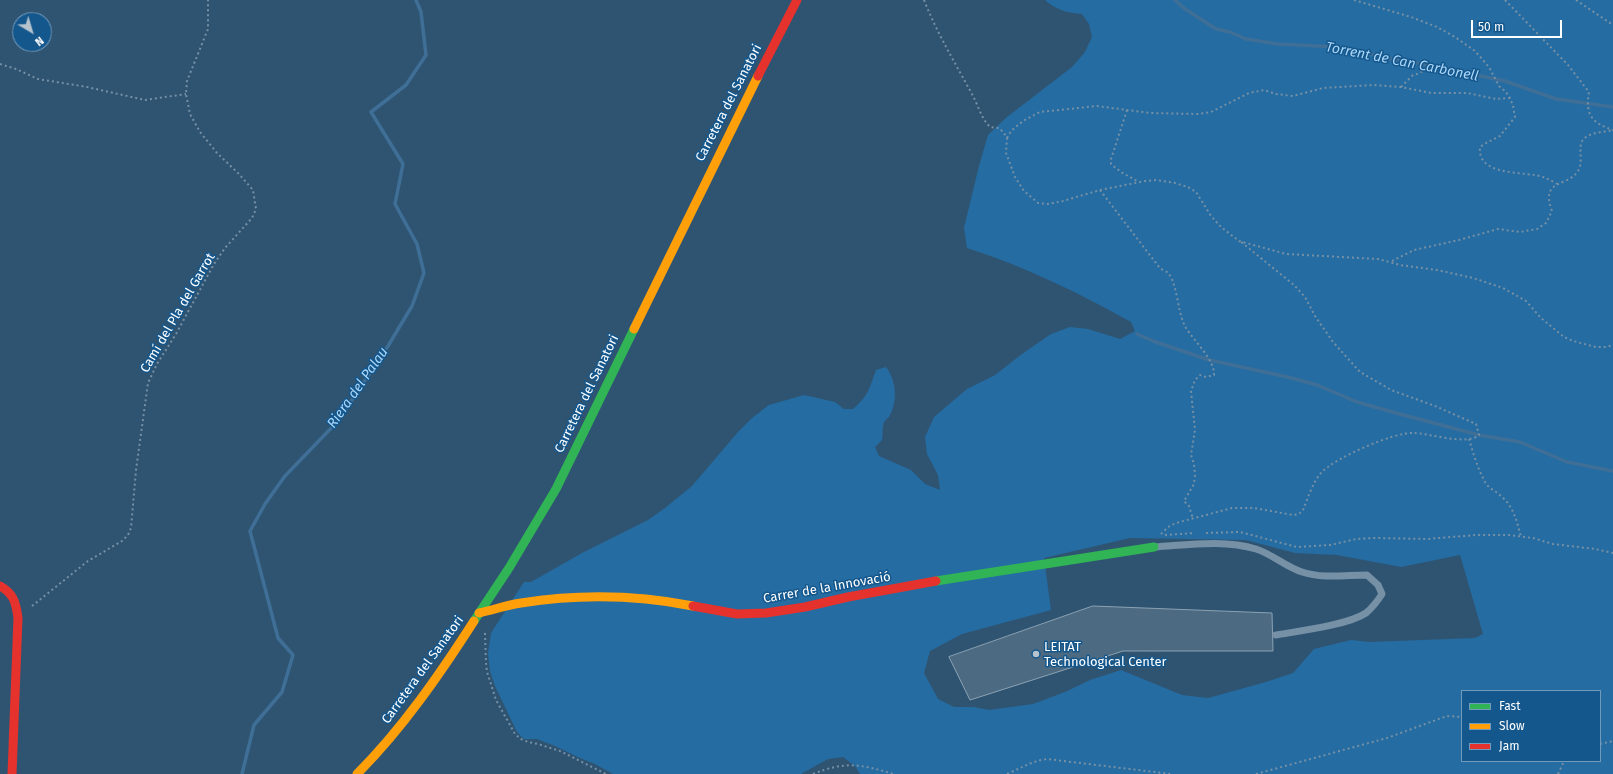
<!DOCTYPE html>
<html>
<head>
<meta charset="utf-8">
<style>
  body { margin:0 }
  #map { position:relative; width:1613px; height:774px; overflow:hidden; background:#2f5472; font-family:"Fira Sans",sans-serif }
  canvas { display:block }
  .legend { position:absolute; left:1461px; top:690px; width:140px; height:72px; box-sizing:border-box; background:#14578d; border:1px solid #729abb; margin:0; padding:5px 7px; list-style:none; font-size:12px; color:#fff }
  .legend li { display:flex; align-items:center; gap:8px; height:20px }
  .legend b { width:20px; border:1px solid #729abb }
  .north { position:absolute; left:12px; top:12px; width:40px; height:40px; box-sizing:border-box; background:#14578d; border:1px solid #729abb; border-radius:50%; rotate:142deg; font-size:11px; font-weight:700; line-height:16px; text-align:center; color:#fff }
  .north::after { content:''; display:block; margin:auto; width:14px; height:18px; background:#b6c3ce; clip-path:polygon(50% 0,100% 100%,50% 72%,0 100%) }
  .scale { position:absolute; left:1471px; top:20px; width:91px; height:18px; box-sizing:border-box; border:2px solid #fff; border-top:0; padding-left:5px; font-size:12px; line-height:14px; white-space:nowrap; color:#fff; -webkit-text-stroke:3px #14578d; paint-order:stroke }
</style>
</head>
<body>
<div id="map">
<canvas width="1613" height="774"></canvas>
<ul class="legend">
<li><b style="height:5px;background:#30b455"></b>Fast</li>
<li><b style="height:5px;background:#ff9f0a"></b>Slow</li>
<li><b style="height:5px;background:#e5322d"></b>Jam</li>
</ul>
<div class="north">N</div>
<div class="scale">50 m</div>
</div>
<script>
const g = document.querySelector('canvas').getContext('2d');
g.lineJoin = 'round';
function fillPath(path, color) {
  g.fillStyle = color;
  g.fill(path, 'evenodd');
}
function stroke(path, color, width, dash) {
  g.strokeStyle = color;
  g.lineWidth = width;
  g.lineCap = dash ? 'butt' : 'round';
  g.setLineDash(dash || []);
  g.stroke(path);
}
function label(font, color, halo, rows, align = 'center') {
  g.font = font + ' "Fira Sans",sans-serif';
  g.lineWidth = 3;
  g.setLineDash([]);
  g.textBaseline = 'middle';
  g.strokeStyle = halo;
  g.fillStyle = color;
  for (const [text, x, y, turn = 0] of rows) {
    g.save();
    g.translate(x, y);
    g.rotate((+turn || 0) * Math.PI / 180);
    g.textAlign = isNaN(turn) ? turn : align;
    if (halo) g.strokeText(text, 0, 0);
    g.fillText(text, 0, 0);
    g.restore();
  }
}
fillPath(new Path2D(`
  M1045,0H1613V774H860L855,766L843,757L828,759L801,774H613L595,764L580,758L555,746L537,739H524L517,732L495,686L490,671L488,653L491,633L524,582H531L582,553L648,520L665,508L692,486L738,432L752,418L769,405L804,395L835,402L844,409H853C869,395 869,389 876,370L886,367C896,380 898,400 890,415C889,418 886,419 884,422C882,426 883,435 882,440L875,447L879,456L911,470L925,484L940,490L938,475L927,454L925,437L934,417L967,389L995,375L1022,354L1051,334L1070,327L1088,329L1120,339L1135,331L1131,322C1079,293 1024,266 967,248L964,228L979,166L988,135L1007,117L1072,67L1085,52L1092,37L1089,24L1082,14C1068,13 1056,10 1045,0ZM1130,538L1246,540L1295,553L1337,555L1401,567L1460,555L1483,634L1475,638L1369,642L1351,640L1314,649L1293,673L1266,682L1208,698L1182,695L1121,670L1090,680L1065,692L1033,704L989,710L974,707H954L938,699L924,673L930,651L962,634L1051,610L1044,558ZM1462,691H1600V761H1462Z`), '#256ca2');
stroke(new Path2D(`
  M1175,0L1185,9L1216,29L1230,32L1246,39L1278,44L1338,47L1387,58L1429,65L1505,81L1556,99L1613,107
  M1137,334L1153,341L1209,360L1288,377L1317,385L1357,402L1396,413L1479,435L1520,442L1567,462L1613,471
  M242,774L254,725L282,692L293,655L278,638L250,531L265,504L285,476L338,421L388,346L412,306L424,273L417,244L395,204L403,164L371,112L406,85L426,55L421,12L416,0`), '#3f6f96', 3.5);
const building = new Path2D(`
  M1093,606L1272,613L1273,651H1123L970,700L949,657Z`);
fillPath(building, '#4c6a81');
stroke(building, '#8ba2b3', 1);
stroke(new Path2D(`
  M924,0C937,33 955,63 972,94C978,105 981,118 990,127L999,128L1004,133L1007,138L1006,153L1015,177L1024,191L1038,203L1048,204L1063,201L1100,190L1145,181L1156,180L1175,183L1188,187L1196,192L1211,216L1221,227L1239,241L1286,254L1378,259L1400,265L1437,270L1473,278L1503,288L1526,301L1541,318L1564,337L1573,341L1596,347H1606L1613,345
  M1354,0L1411,17L1437,27L1455,37L1475,51L1489,67L1499,86L1506,92L1510,98L1513,106L1515,117L1500,136L1486,143L1480,147C1477,174 1517,172 1534,175C1542,176 1549,179 1557,184
  M1505,0L1568,65L1589,92C1585,115 1592,123 1613,130
  M1576,0L1613,25
  M0,64L16,69L38,79L87,87L145,100L186,94
  M1401,87L1413,75L1420,73L1429,65
  M1127,110L1111,159V164L1121,172L1137,181
  M1007,138L1011,131L1023,121L1040,112L1097,106L1150,113L1198,114L1211,112L1249,93L1264,90L1276,94L1293,96L1323,88L1374,85L1401,87L1431,93H1467L1496,99L1510,98
  M1100,190L1152,258C1155,261 1157,265 1160,268C1162,270 1166,271 1168,273C1178,284 1177,313 1186,328C1194,341 1215,360 1214,375L1206,377L1200,375L1195,380L1191,391L1195,430L1191,455L1194,464L1195,475L1194,484L1184,501L1189,506L1193,519
  M1392,261L1414,250L1459,240L1498,229L1520,232L1537,229L1546,223L1552,211C1540,178 1567,188 1578,171C1585,159 1575,144 1586,137C1593,132 1605,132 1613,130
  M1469,439C1473,453 1478,469 1485,482C1489,489 1496,491 1501,496C1514,507 1517,522 1521,537
  M1206,533L1240,532L1297,547L1330,545L1356,539L1375,538L1427,539L1476,535H1509L1533,538L1553,544L1595,549L1613,553
  M1161,534L1168,527L1176,523L1232,508H1254L1293,515L1299,514L1303,510C1308,498 1313,481 1322,472C1335,458 1394,432 1413,433C1429,433 1467,446 1479,435L1476,424L1435,406L1391,390L1360,372L1333,342L1315,316L1305,297L1294,285L1240,241
  M1165,535L1194,533
  M32,606L88,561L122,541L128,535L131,528L136,470L148,383L157,364L176,334L214,264L225,248L252,218L256,209L253,190L239,174L217,153L200,132L190,114L186,94L187,81L208,29V0
  M485,633L486,663L487,672L496,700L515,734L521,739L528,742L538,744L560,751L606,774
  M1600,744L1613,741
  M813,774C845,761 861,764 893,774
  M1007,774C1021,768 1032,761 1047,759L1171,774
  M1256,774L1387,738L1447,716L1462,717
  M1558,774L1564,761`), '#7690a5', 2, [2, 3]);
stroke(new Path2D(`
  M1155,547C1187,545 1224,539 1256,549C1272,554 1286,567 1302,572C1323,579 1346,575 1367,575L1378,585L1382,594C1377,602 1373,607 1366,613C1348,625 1299,631 1276,635`), '#7690a5', 7);
stroke(new Path2D(`
  M936,581L1154,547
  M474,621L509,568L556,489L634,329`), '#30b455', 9);
stroke(new Path2D(`
  M634,329L758,76
  M479,613C493,610 507,605 521,603C578,594 637,595 693,606
  M357,774C402,729 440,674 474,621`), '#ff9f0a', 9);
stroke(new Path2D(`
  M758,76L797,0
  M0,586C14,594 16,603 18,618L12,774
  M693,606L737,614L766,613L805,607L848,597L936,581`), '#e5322d', 9);
for (const [x, y, r, color] of [
  [1036,654,4,"#b6c3ce"]
]) {
  const dot = new Path2D();
  dot.arc(x, y, r, 0, 2 * Math.PI);
  g.fillStyle = color;
  g.fill(dot);
  stroke(dot, '#14578d', 1.5);
}
label('13px', '#fff', '#14578d', [
  ["Carretera del Sanatori",729,103,-63],
  ["Camí del Pla del Garrot",178,313,-60],
  ["Carretera del Sanatori",587,394,-64],
  ["Carrer de la Innovació",827,588,-10],
  ["Carretera del Sanatori",423,670,-54]
]);
label('13px', '#fff', '#14578d', [
  ["LEITAT",1044,647],
  ["Technological Center",1044,662]
], 'left');
label('italic 14px', '#a9d6f8', '#14578d', [
  ["Torrent de Can Carbonell",1402,62,11],
  ["Riera del Palau",358,388,-55]
]);
</script>
</body>
</html>
